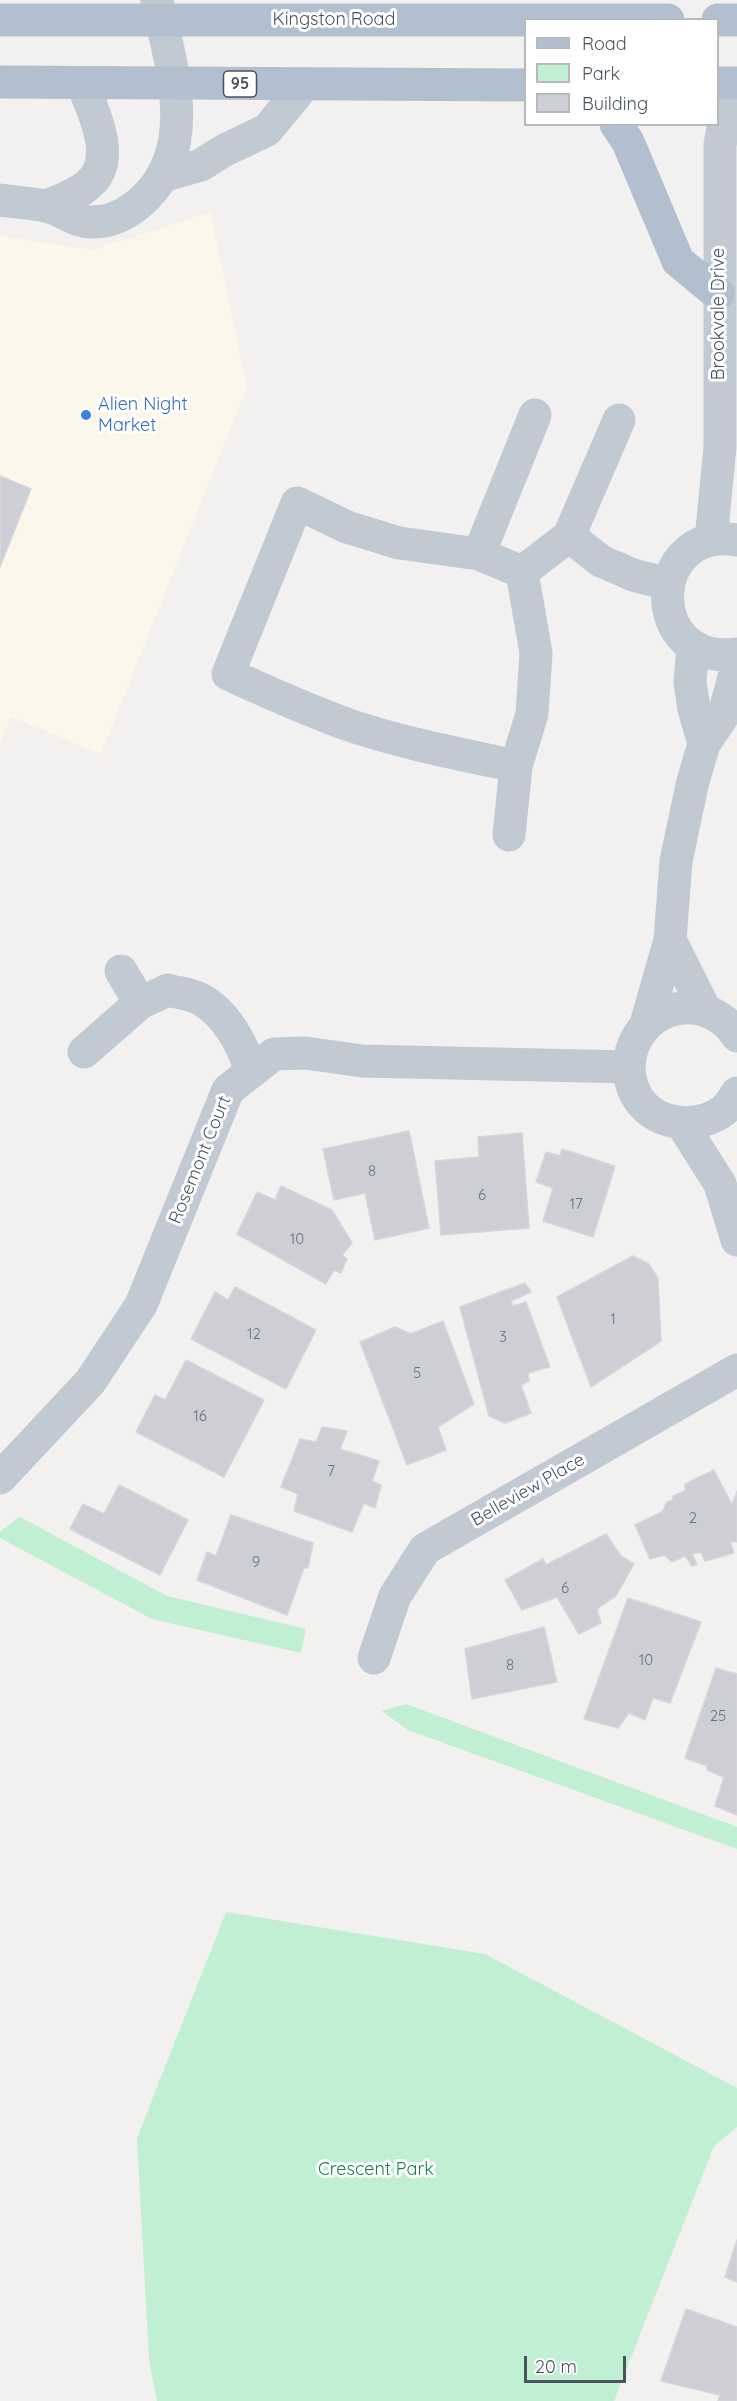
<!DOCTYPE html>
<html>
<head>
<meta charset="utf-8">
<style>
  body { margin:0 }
  #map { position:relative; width:737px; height:2401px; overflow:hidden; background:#f3f0f0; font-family:Quicksand,sans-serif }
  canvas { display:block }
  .legend { position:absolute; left:524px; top:18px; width:195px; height:108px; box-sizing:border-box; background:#fff; border:2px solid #b6babf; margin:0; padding:8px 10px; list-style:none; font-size:18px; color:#48535e }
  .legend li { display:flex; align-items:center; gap:12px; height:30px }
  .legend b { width:30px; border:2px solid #b6babf }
  .scale { position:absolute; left:524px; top:2356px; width:102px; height:27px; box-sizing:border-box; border:3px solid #48535e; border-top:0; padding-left:8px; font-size:18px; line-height:21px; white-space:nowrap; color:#48535e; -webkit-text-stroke:4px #fff; paint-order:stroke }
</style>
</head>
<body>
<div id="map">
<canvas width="737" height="2401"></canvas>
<ul class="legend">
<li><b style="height:8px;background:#b1bfce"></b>Road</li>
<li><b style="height:16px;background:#c0efd3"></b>Park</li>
<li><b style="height:16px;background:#cdcfd5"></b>Building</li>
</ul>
<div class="scale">20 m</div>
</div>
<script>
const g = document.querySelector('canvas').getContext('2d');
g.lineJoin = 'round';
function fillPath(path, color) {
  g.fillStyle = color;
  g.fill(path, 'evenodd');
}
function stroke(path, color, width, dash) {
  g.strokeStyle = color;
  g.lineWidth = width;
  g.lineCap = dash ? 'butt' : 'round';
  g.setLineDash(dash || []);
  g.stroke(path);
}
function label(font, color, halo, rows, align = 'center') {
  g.font = font + ' Quicksand,sans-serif';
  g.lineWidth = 6;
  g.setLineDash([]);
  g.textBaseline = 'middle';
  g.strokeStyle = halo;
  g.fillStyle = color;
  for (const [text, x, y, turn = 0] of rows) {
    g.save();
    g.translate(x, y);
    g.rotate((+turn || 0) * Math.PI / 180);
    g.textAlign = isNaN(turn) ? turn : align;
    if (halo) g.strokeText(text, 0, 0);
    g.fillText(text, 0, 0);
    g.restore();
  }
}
fillPath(new Path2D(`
  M210,212L247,387L101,754L11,717L0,743V236L93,250Z`), '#fcf7eb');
fillPath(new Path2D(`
  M20,1517L167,1596L306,1629L301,1653L152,1619L0,1538V1531Z
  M406,1704L737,1827V1849L408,1730L382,1711Z
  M226,1912L485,1954L737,2088V2127L714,2146L614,2401H157L149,2360L137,2138Z`), '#c0efd3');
const building = new Path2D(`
  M0,476L31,489L0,567Z
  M409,1131L429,1228L375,1240L365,1193L334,1200L323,1149Z
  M522,1133L529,1228L441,1235L435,1161L479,1157L478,1137Z
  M562,1149L615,1166L593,1237L543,1221L553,1188L536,1182L546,1152L560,1156Z
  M281,1186L332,1210L352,1243L342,1255L347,1259L341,1273L334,1270L326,1284L237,1234L257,1192L275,1200Z
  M633,1256L649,1264L658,1279L661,1341L591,1387L557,1297Z
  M525,1283L531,1292L511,1301L513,1306L526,1302L550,1367L528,1373L529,1381L521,1385L531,1413L505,1423L489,1416L460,1307Z
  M235,1287L316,1330L286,1389L191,1339L215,1292L228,1300Z
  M443,1321L474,1404L438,1427L446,1450L407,1465L360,1342L395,1327L411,1334Z
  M186,1360L264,1400L224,1477L136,1432L155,1395L165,1400Z
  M322,1427L347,1431L340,1449L379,1461L372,1481L381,1485L375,1508L364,1503L352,1532L294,1511L298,1494L281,1487L300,1439L316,1442Z
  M714,1470L732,1505L737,1491V1542L730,1541L734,1553L705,1561L701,1552L692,1554L697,1564L692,1566L685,1556L672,1562L664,1555L650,1559L635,1525L662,1512L667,1502L673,1500V1496L685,1491V1484Z
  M119,1485L188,1520L160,1575L70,1529L83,1504L104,1514Z
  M231,1515L313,1543L308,1568H304L287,1615L197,1580L207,1552L216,1556Z
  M606,1534L621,1556L634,1564L616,1596L597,1609L601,1623L579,1634L557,1597L522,1610L505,1580L543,1559L546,1565Z
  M628,1598L701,1622L670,1703L653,1698L645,1720L629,1713L618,1728L584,1719Z
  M544,1627L557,1682L472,1699L465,1649Z
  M716,1668L737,1674V1815L715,1806L724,1777L707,1770V1766L685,1758Z
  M737,2240V2282L725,2277Z
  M686,2309L737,2327V2401H718L720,2395L661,2381Z`);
fillPath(building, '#cdcfd5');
stroke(building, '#d5d6dc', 1.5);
stroke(new Path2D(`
  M163,176L201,165L225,150L267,130L305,84
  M0,200C15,202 31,203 46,206C62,209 75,223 93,222C114,222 131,212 146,197C199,144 170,63 157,0
  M47,206C61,200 78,194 89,184C118,159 93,111 82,83
  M619,420L569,536L601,561L633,575L668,584
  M711,540L720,447V145L725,117L737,91
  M737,540C647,525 642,666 737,654
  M479,554L535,415
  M693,646L690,682L694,709L704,744
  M516,766C459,754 401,743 346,724C306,709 267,692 228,674L297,503L347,527L399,543L479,554L522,572
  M509,835L516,766L532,714L536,653L522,572L569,536
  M670,940L705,1010
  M121,971L140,1003
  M646,1024L670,940L676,861L693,781L704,744L724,714L737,666
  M737,1036C726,1018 705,1006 683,1008C643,1011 617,1055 635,1093C651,1125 695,1131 723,1111C728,1107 733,1099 737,1093
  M84,1052L140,1003L168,990C178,993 191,994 200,999C225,1012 244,1045 250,1071
  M682,1124L720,1184L737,1240
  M0,1478L90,1382L141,1305L228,1090L274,1054L305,1053L362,1061L629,1067
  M374,1658L395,1596L425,1549L737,1370`), '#c1cad2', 33);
stroke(new Path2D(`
  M0,20H668
  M718,20H737
  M0,82L526,85
  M718,83H737
  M616,124L628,142L678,261L718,294`), '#b1bfce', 33);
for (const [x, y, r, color] of [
  [86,415,6,"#3f7fe0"]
]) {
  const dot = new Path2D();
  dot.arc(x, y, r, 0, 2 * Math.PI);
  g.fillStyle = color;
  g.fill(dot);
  stroke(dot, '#fff', 2);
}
label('15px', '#69727c', null, [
  ["8",372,1171],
  ["6",482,1195],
  ["17",576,1204],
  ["10",297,1239],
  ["1",613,1319],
  ["12",254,1334],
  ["3",503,1337],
  ["5",417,1373],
  ["16",200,1416],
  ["7",331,1471],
  ["2",693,1518],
  ["9",256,1562],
  ["6",565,1588],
  ["10",646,1660],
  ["8",510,1665],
  ["25",718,1716]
]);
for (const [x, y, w] of [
  [240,84,33]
]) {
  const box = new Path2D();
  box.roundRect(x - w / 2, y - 13, w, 26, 4.5);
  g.fillStyle = '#fff';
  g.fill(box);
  stroke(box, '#48535e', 1.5);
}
label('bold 16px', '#48535e', null, [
  ["95",240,84]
]);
label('18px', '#48535e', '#fff', [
  ["Kingston Road",334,20],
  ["Brookvale Drive",719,314,-90],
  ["Rosemont Court",200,1160,-68],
  ["Belleview Place",528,1490,-30]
]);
label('18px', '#366cbe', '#fff', [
  ["Alien Night",98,405],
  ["Market",98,426]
], 'left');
label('18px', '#197f4d', '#fff', [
  ["Crescent Park",376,2170]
]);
</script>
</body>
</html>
